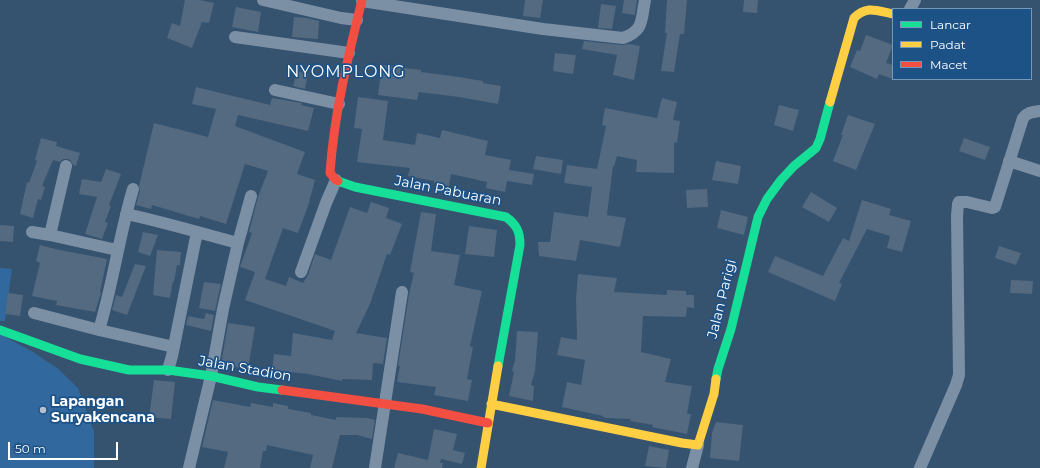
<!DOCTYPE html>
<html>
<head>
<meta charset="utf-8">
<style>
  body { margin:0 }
  #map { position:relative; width:1040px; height:468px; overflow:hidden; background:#35526f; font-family:Montserrat,sans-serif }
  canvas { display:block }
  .legend { position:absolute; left:892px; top:8px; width:140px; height:72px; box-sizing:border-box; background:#1d5287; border:1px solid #7797b7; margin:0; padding:5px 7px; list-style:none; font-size:12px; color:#fff }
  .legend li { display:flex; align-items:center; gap:8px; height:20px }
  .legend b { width:20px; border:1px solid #7797b7 }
  .scale { position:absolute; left:8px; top:442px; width:110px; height:18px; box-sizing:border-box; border:2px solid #fff; border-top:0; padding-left:5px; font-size:12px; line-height:14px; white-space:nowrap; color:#fff; -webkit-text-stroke:3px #1d5287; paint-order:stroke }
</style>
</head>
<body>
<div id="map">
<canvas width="1040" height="468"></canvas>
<ul class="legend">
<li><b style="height:5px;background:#16e098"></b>Lancar</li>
<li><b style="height:5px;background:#ffcf43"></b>Padat</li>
<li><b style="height:5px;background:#f24e42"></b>Macet</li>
</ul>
<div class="scale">50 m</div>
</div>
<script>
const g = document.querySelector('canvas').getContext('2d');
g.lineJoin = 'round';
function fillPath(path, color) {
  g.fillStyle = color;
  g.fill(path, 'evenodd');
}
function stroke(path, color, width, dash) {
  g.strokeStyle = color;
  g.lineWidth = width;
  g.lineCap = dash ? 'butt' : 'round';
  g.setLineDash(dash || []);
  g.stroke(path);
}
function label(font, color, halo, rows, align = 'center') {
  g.font = font + ' Montserrat,sans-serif';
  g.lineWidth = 3.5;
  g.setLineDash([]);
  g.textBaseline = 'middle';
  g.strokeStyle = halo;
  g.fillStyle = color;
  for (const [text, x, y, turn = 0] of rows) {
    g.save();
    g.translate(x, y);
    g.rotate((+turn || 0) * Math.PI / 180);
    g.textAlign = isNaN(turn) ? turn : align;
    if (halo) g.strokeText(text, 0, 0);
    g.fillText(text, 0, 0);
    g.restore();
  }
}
fillPath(new Path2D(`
  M0,268L12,269L5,321H0Z
  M0,334L33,352L57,368L78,388L94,432V468H0Z`), '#31699e');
fillPath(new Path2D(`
  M185,0H200L214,3L209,23L202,22L192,48L167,38L172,23L180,26Z
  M525,0H543L540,18L523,16Z
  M624,0H637L635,15L622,13Z
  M667,0H687L684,34H680L674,72L661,71L667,33H665Z
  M744,0H758L757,13L743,12Z
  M601,4L616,6L612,29L598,28Z
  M236,7L261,12L258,32L232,27Z
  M294,17L307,18L319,21L318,39L292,37Z
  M866,35L893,45L886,63L893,65V79L879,74L877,79L850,67L857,50L860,51Z
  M584,41L622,45L629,44L640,46L634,80L613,75L617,55L582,49Z
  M555,53L576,55L573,74L553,71Z
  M382,65L421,70V72L459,77L483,81V83L501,86L498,104L459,97L419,92L417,100L378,95Z
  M297,71L308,74L305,89L293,86Z
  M196,87L270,105L272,98L302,103L301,105L314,108L308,131L238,115L235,126L305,152L297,174L315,180L308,206L298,233L283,228L265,279L286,286L289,277L303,283L308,275L315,254L331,260L350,207L367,213L371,202L389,208L386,218L402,224L390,255L387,254L370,304L356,333L387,338L383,364L373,363L372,380L342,379V381L308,374L272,370L274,354L291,356L293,333L332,340L335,331L245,300L255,272L240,267L252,233L249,232L258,197L268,171L245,164L226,224L200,216L199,219L152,205L151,209L136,205L140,191L139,186L154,123L208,137L216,109L192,104Z
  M358,97L388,101L383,140L415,145L417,133L440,138L442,130L488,141L485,155L511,160L509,170L534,174L532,185L507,181L505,192L486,188L487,182L451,174L449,186L434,183V181L408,176L410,168L357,162L362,129L354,128Z
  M662,98L677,102L673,120L680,121L677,143L674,142V173L636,172L637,160L617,156L614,167L613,166L607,215L626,218L620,247L580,240L576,261L539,256L538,242H550L554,212L588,217L592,187L564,183L567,165L597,169L606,126L602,125L605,108L657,118Z
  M779,105L799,110L793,131L774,125Z
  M848,115L875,124L856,170L833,161L843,135H841Z
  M41,138L57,142L56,146L80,153L76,166L73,165L71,161L68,159H63L60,162L53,160L42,186L45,187L41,200L38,199L33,218L20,214L27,182L29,183L37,161L35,160Z
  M964,138L990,147L985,160L959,151Z
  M536,156L563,160L561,174L533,169Z
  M716,161L741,166L738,184L712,180Z
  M106,169L121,174L109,205L111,206L105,222L108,223L102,239L85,234L97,197L79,194L82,179L101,182Z
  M707,189L708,207L687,208L686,190Z
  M811,192L837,208L829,222L802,207Z
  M862,200L891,209L889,215L911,221L902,252L887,248L890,236L867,229L839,283L842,284L835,301L768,272L775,256L823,276L843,238L849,241Z
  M721,210L748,217L744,235L717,228Z
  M421,212L436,214L431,251L460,255L454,285L482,291L470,346L473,347L467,379L472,380L468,401L434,395L436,387L397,382L400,366H398L409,294L414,273L410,272Z
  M0,225L14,226L13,242L0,241Z
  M469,226L497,230L494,257L465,254Z
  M143,232L158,235L150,256L138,252Z
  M40,245L55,249L107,259L100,292L101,293L95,312L56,305L57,301L32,296L40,263L36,261Z
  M999,246L1021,253L1016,265L995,258Z
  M157,250L181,252L180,265H177L174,282L173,281L170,298L153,295Z
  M135,264L146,266L127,315L112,310L116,295L122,297Z
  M578,274L617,278L614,292L667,295V290L686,291V295H694V308L687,307L686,317L643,316L641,352L671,359L665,382L692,386L687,414H691L687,434L652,427L653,425L630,421L631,419L606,418L603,417V416L562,407L567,382L581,385L585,360L557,355L561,337L577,340L576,298Z
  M1011,280L1033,281L1032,294L1010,293Z
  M204,282L221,284L215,311L199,308Z
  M8,293L23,295L20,316L5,314Z
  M206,313L214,315L211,331L186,325L188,316L204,319Z
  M228,323L255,327L248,369L221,365Z
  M517,331L538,332L535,371L531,385L534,386L533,401L509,396L514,372L512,371L515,360Z
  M154,380L175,382L171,419L149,417Z
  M213,400L250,407L251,403L273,407V403L288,406V409L311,413V415L336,420V417L367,418L375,420L372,439L357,435H340L332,468H310L313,455L267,445L266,451H263L260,468H224L228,452L202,447Z
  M716,422L743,425L739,461L710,458L712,433Z
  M434,429L457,434L453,450L465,453L462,464L441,459L440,463H443L442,468H394L398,453L428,460Z
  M649,446L669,450L666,468L645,466Z`), '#536a81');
stroke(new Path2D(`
  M263,0L341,18L357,20
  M362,1L543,29L623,38C644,31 641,20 645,0
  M910,9L915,0
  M235,37L349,53
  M275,90L339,104
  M1009,161L1040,171
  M126,214C164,222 200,233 238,243
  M32,232L50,235L117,250
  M50,235L66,166
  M301,272L326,203L336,180
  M34,313L99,330L174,347
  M99,330C113,284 119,236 133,189
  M168,370L172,356L197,232
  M189,468L211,376L223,309L238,243L251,196
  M375,468L402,292
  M692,468L698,445
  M920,468L956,385L959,375L957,216L958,204L959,202H967L992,208L995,207L1023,118C1028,112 1033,112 1040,111`), '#7c90a5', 12);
stroke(new Path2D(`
  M338,181L355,187L506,217C517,225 520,232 520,245L498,366
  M0,330L80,359L129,370H168L211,376L258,387L282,390
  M716,379L718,369L731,329L758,217L767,199L781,180L794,166L816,148L820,139L830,102`), '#16e098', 9);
stroke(new Path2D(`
  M830,102L854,18C867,5 877,11 893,14
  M491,404L682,443L698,445L714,394L716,379
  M481,468L498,366`), '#ffcf43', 9);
stroke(new Path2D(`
  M338,181L336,180L330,173C334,114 348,57 362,0
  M282,390L422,409L488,423`), '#f24e42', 9);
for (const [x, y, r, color] of [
  [43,410,4,"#b8c2cd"]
]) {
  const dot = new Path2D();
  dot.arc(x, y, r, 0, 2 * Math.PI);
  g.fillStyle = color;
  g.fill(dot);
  stroke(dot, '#1d5287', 1.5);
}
label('14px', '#fff', '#1d5287', [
  ["Jalan Pabuaran",448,191,11],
  ["Jalan Parigi",722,299,-76],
  ["Jalan Stadion",245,369,10]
]);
label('bold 14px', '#fff', '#1d5287', [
  ["Lapangan",51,402],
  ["Suryakencana",51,418]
], 'left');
g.letterSpacing = '1px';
label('16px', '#fff', '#1d5287', [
  ["NYOMPLONG",346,72]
]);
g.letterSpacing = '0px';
</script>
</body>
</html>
